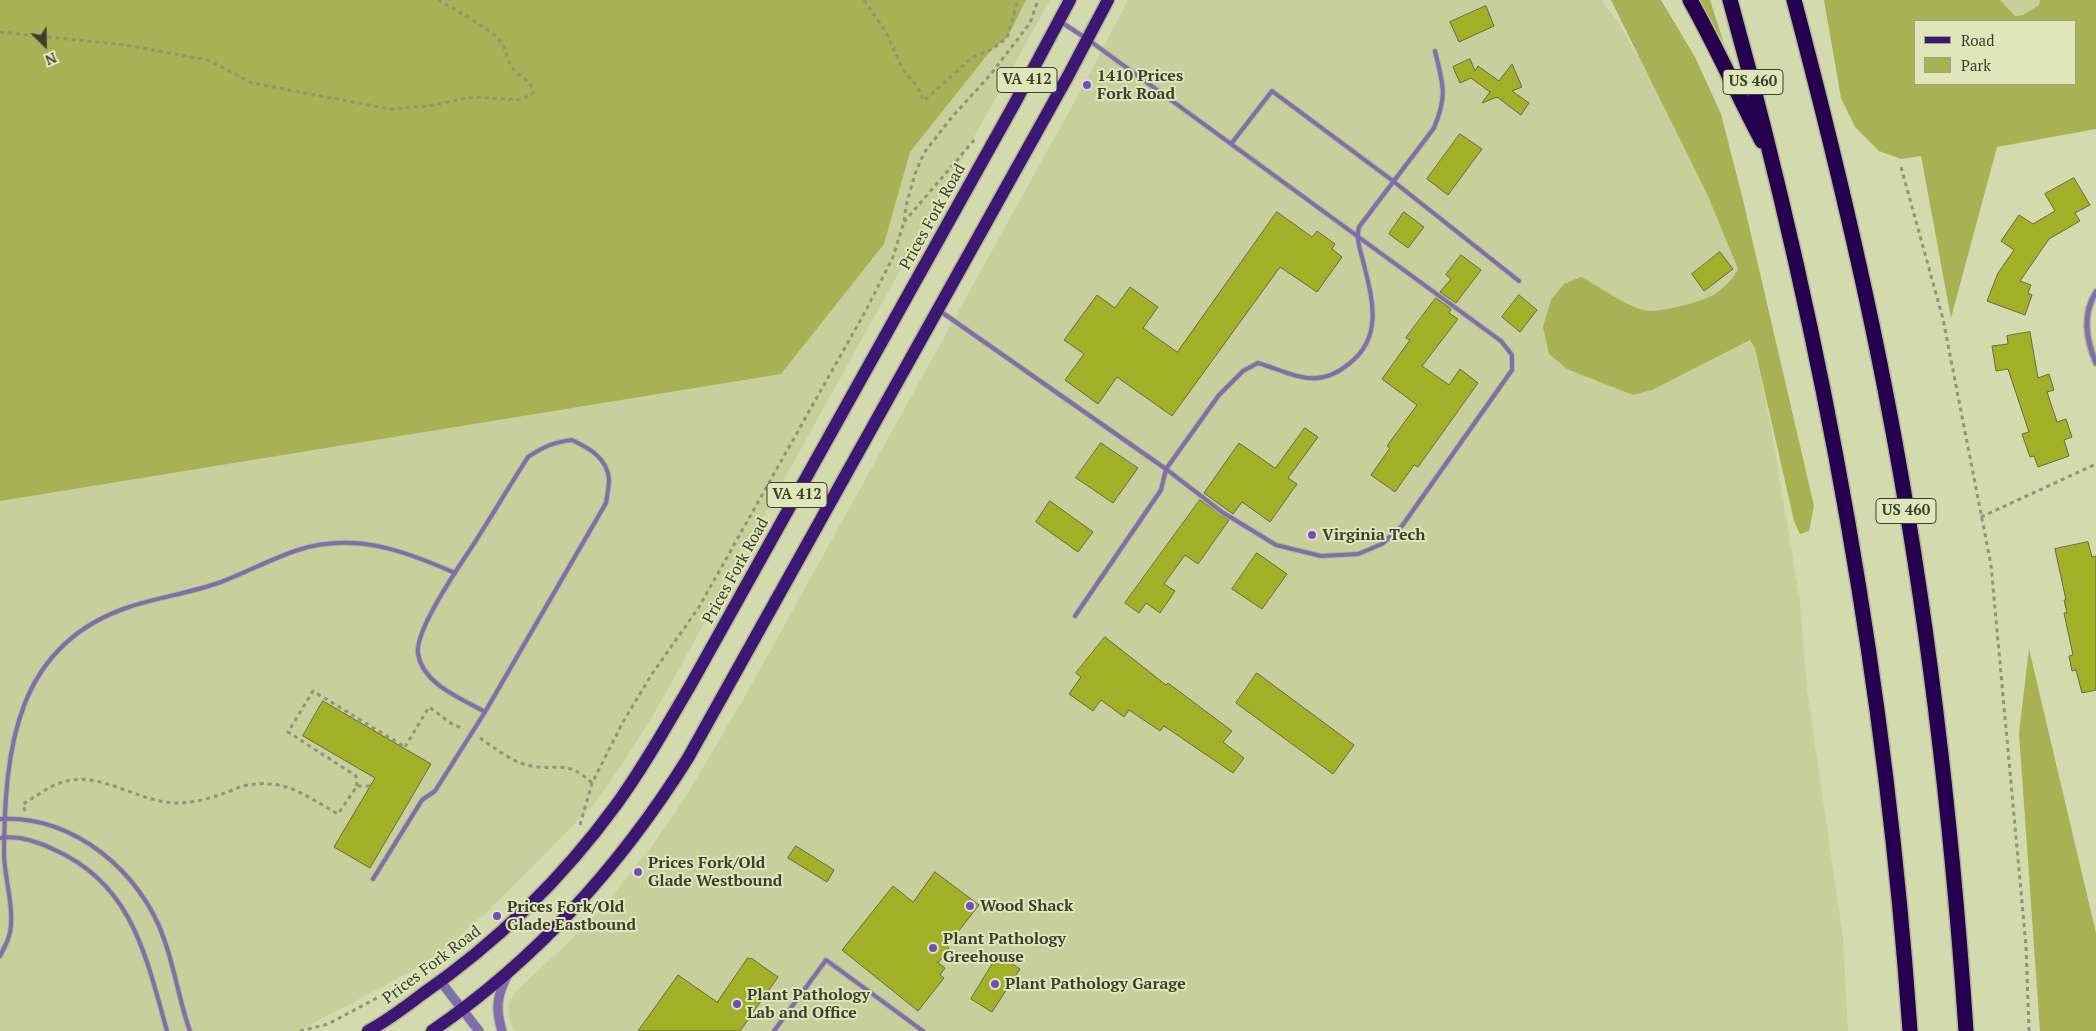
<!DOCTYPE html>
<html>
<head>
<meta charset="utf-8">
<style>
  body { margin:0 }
  #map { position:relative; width:2096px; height:1031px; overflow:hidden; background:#d2daae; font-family:"PT Serif",serif }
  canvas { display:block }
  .legend { position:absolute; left:1914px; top:20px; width:162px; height:65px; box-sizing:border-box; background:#dfe7ba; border:1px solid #9ea482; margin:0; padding:6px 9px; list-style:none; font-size:15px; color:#3c3f2d }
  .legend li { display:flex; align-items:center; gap:10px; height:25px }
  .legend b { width:25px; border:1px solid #9ea482 }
  .north { position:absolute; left:20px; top:20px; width:50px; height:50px; -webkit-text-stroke:4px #dfe7ba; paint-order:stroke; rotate:157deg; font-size:14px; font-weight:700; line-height:20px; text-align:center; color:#3c3f2d }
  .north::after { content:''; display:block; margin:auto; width:18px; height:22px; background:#3c3f2d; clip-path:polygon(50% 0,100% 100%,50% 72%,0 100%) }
</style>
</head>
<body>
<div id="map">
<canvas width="2096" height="1031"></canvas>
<ul class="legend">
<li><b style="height:6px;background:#3c1773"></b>Road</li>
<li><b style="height:14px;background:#a6b253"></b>Park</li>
</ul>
<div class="north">N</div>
</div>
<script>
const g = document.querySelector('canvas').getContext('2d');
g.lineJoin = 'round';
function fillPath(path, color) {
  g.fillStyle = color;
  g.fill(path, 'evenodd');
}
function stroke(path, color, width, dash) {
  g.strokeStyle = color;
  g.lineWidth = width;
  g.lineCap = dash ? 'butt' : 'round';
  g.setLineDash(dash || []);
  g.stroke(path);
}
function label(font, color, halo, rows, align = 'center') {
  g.font = font + ' "PT Serif",serif';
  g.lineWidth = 4;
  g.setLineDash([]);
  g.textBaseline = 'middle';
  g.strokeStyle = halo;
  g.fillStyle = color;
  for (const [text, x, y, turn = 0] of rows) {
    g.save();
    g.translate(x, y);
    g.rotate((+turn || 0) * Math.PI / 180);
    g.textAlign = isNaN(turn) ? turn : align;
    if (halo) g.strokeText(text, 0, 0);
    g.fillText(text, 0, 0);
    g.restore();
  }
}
fillPath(new Path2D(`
  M0,0H1050L655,712L623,763L594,804L490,909L447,947L410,972L299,1031H0Z
  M1128,0H1601L1619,23L1714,190L1738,269L1771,427L1800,602L1807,689L1843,938L1848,1031H516L513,1028L508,1015L509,1003L516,991L568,943L611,897L650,849L687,795L748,691L1086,81Z
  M2000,0H2040L2039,5L2023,15L2015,16Z`), '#c7d09c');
fillPath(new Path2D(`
  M0,0H1026L1007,38L992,49L910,152L884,244L781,374L0,501Z
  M1611,0H1661L1695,57L1721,114L1743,200L1814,506L1809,531L1800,534L1794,521L1755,349L1750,340L1652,390L1633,395L1567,369L1549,354L1543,327L1551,300L1564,284L1581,277C1599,286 1631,310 1649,311C1662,312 1705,301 1715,294C1725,287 1733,279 1738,269L1708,196Z
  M1700,0H1710L1724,44Z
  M1824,0H2000L2015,16L2023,15L2039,5L2040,0H2096V129L1997,147L1951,318L1921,156L1901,159L1879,151L1855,127L1841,98ZM1915,21H2075V84H1915Z
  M2029,649L2096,933V1031H2040L2019,733Z`), '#a6b253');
const building = new Path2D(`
  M1486,6L1494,26L1459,42L1450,22Z
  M1470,59L1475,71L1478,66L1499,81L1512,64L1522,87L1512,91L1529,103L1521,115L1497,97L1482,103L1490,92L1471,78L1460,83L1453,67Z
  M1460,134L1482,149L1448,195L1427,179Z
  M2074,178L2090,205L2075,213L2080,221L2049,239L2020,281L2031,285L2028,293L2032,295L2025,315L1987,301L1998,273L2014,250L2001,241L2019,215L2033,224L2055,211L2045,194Z
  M1277,212L1312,237L1317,231L1335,244L1332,249L1342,257L1317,292L1280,267L1172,416L1117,377L1098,404L1065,380L1084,354L1064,340L1097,295L1115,308L1130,287L1158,307L1143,328L1177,352Z
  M1404,212L1424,227L1408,248L1389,234Z
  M1720,252L1733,269L1704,291L1692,274Z
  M1461,255L1481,270L1456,303L1440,292L1451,279L1446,275Z
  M1519,295L1537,310L1520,332L1502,317Z
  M1436,298L1451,309L1449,313L1458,319L1422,366L1449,385L1460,369L1478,383L1418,467L1414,465L1395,492L1371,475L1390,448L1387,446L1417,405L1382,379L1410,340L1406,338Z
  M2030,332L2038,378L2049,374L2054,390L2047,392L2057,422L2066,419L2072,437L2064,440L2069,456L2038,467L2034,456L2030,457L2022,434L2029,432L2008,369L1996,371L1992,346L2008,344L2007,336Z
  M1305,428L1318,437L1288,478L1297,484L1270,522L1242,502L1233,514L1204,493L1239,443L1275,468Z
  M1101,443L1138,468L1113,503L1076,478Z
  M1200,500L1229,520L1198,564L1185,555L1164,584L1175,591L1160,613L1146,603L1139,613L1125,603Z
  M1050,501L1093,532L1078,552L1036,522Z
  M2088,542L2092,557L2096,556V690L2082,693L2076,670L2072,671L2069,656L2073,655L2064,613H2067L2064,600H2066L2055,549Z
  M1257,553L1287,574L1262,609L1232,589Z
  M1105,637L1166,685L1168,683L1232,731L1223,742L1244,758L1233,773L1164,726L1160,731L1129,710L1124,717L1101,700L1093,711L1069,694L1081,677L1076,673Z
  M1257,673L1354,745L1333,774L1236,703Z
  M323,701L431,764L370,868L334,847L375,778L303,736Z
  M796,846L834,870L827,882L788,858Z
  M935,872L979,905L947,946L949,948L938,963L945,968L940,975L944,978L918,1011L842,950L893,886L913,902Z
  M998,955L1020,969L992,1012L971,999Z
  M748,958L750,959L751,958L778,977L740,1031H638L678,975L717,1002Z`);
fillPath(building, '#a2b027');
stroke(building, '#666c44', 1);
const service = new Path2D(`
  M1061,22L1084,37
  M1231,144L1272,91L1393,181L1519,281
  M940,311L1166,469L1222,512L1276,545L1321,556L1358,554L1382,544L1402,526L1512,370V355L1501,341L1090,41
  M572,440C589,448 607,458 609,479C609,487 607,496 606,503L485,712C461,698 422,684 418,653C415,629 461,564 475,542C493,514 510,485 528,457C543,447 554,442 572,440Z
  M1075,616L1161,490L1166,469L1219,395L1243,371L1258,363C1294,374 1317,391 1350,363C1384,336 1372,297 1363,261C1360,249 1356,239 1359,227L1434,128C1448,94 1443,85 1435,51
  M0,819C73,814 142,873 164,939C175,969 179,1001 190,1031
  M0,838C18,835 39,842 55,850C133,885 146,957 167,1031
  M373,879L422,800L435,791L485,712
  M0,956C5,946 11,936 11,924C13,901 4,876 4,853C5,749 15,645 129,607C159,597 191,593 221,582C247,572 271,559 298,550C354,532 403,550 455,573
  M774,1031L826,960L923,1031`);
const minor = new Path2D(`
  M2096,292C2082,315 2086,339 2096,363`);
const tertiary = new Path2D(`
  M441,982L479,1031
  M502,1031C495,1008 497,995 508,974`);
const primary = new Path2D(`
  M368,1031C387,1021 404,1008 421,995C496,943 562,879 616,805C643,768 666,727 690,686L1016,101L1070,0
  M432,1031C537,959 621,865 688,758L1068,76L1108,0`);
const motorway = new Path2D(`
  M1690,0C1716,46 1737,94 1762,141
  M1730,0C1823,337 1886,682 1910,1031
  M1794,0C1830,136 1863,272 1889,410C1928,615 1952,823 1966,1031`);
stroke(service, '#b1b892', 6);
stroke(minor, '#b1b892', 8);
stroke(tertiary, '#b1b892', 11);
stroke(primary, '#b1b892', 15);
stroke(motorway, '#b1b892', 18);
stroke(new Path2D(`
  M864,0L886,32L902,68L918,88L924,101L971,58L992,49L1007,38L1018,0
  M0,32L126,45L208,60L252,83L390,109L427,106L473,97L521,100L533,93C533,80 518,77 512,67C507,60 506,49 501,42C490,28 455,10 439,0
  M1901,167L1943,319L1991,565L2026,946L2029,1031
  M904,222L975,139
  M1981,517L2096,464
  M480,738C495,748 513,763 531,766C560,771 566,759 592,783
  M405,747L429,707L452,724L464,729
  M357,786L356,776L288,732L313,691L405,747L404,749
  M25,811L23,804C37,796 51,784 67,781C102,772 140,803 177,803C192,803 208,799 222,794C229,792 236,788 243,786C284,777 304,795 338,814L357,786H370
  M580,825L592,783L623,722L652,674L699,607L865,312L893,257L904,222L906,206L915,174L924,153L952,117L991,74L1030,23L1038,0
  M300,1031L328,1024L422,974`), '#8f9575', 3, [4, 4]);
stroke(service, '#7f6ead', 4);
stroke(minor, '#7f6ead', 5);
stroke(tertiary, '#7f6ead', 9);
stroke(primary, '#3c1773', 12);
stroke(motorway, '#24004f', 15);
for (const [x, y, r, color] of [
  [1087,85,5,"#744ac3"],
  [1312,535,5,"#744ac3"],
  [638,872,5,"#744ac3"],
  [970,906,5,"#744ac3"],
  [497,916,5,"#744ac3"],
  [933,948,5,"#744ac3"],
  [995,984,5,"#744ac3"],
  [737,1004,5,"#744ac3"]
]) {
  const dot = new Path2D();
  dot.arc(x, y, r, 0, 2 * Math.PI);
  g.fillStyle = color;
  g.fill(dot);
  stroke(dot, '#dfe7ba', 2);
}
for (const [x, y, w] of [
  [1027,80,60],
  [1753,82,60],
  [797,495,60],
  [1906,511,60]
]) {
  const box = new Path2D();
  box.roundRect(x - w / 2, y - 12.5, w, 25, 4);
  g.fillStyle = '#dfe7ba';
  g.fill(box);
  stroke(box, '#3c3f2d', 1);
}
label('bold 15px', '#3c3f2d', null, [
  ["VA 412",1027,80],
  ["US 460",1753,82],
  ["VA 412",797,495],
  ["US 460",1906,511]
]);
label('bold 16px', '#3c3f2d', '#dfe7ba', [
  ["1410 Prices",1097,76],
  ["Fork Road",1097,94],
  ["Virginia Tech",1322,535],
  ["Prices Fork/Old",648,863],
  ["Glade Westbound",648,881],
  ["Wood Shack",980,906],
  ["Prices Fork/Old",507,907],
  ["Glade Eastbound",507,925],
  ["Plant Pathology",943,939],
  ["Greehouse",943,957],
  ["Plant Pathology Garage",1005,984],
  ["Plant Pathology",747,995],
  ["Lab and Office",747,1013]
], 'left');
label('16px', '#3c3f2d', '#dfe7ba', [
  ["Prices Fork Road",933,217,-61],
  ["Prices Fork Road",736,571,-61],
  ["Prices Fork Road",432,965,-37]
]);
</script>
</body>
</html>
